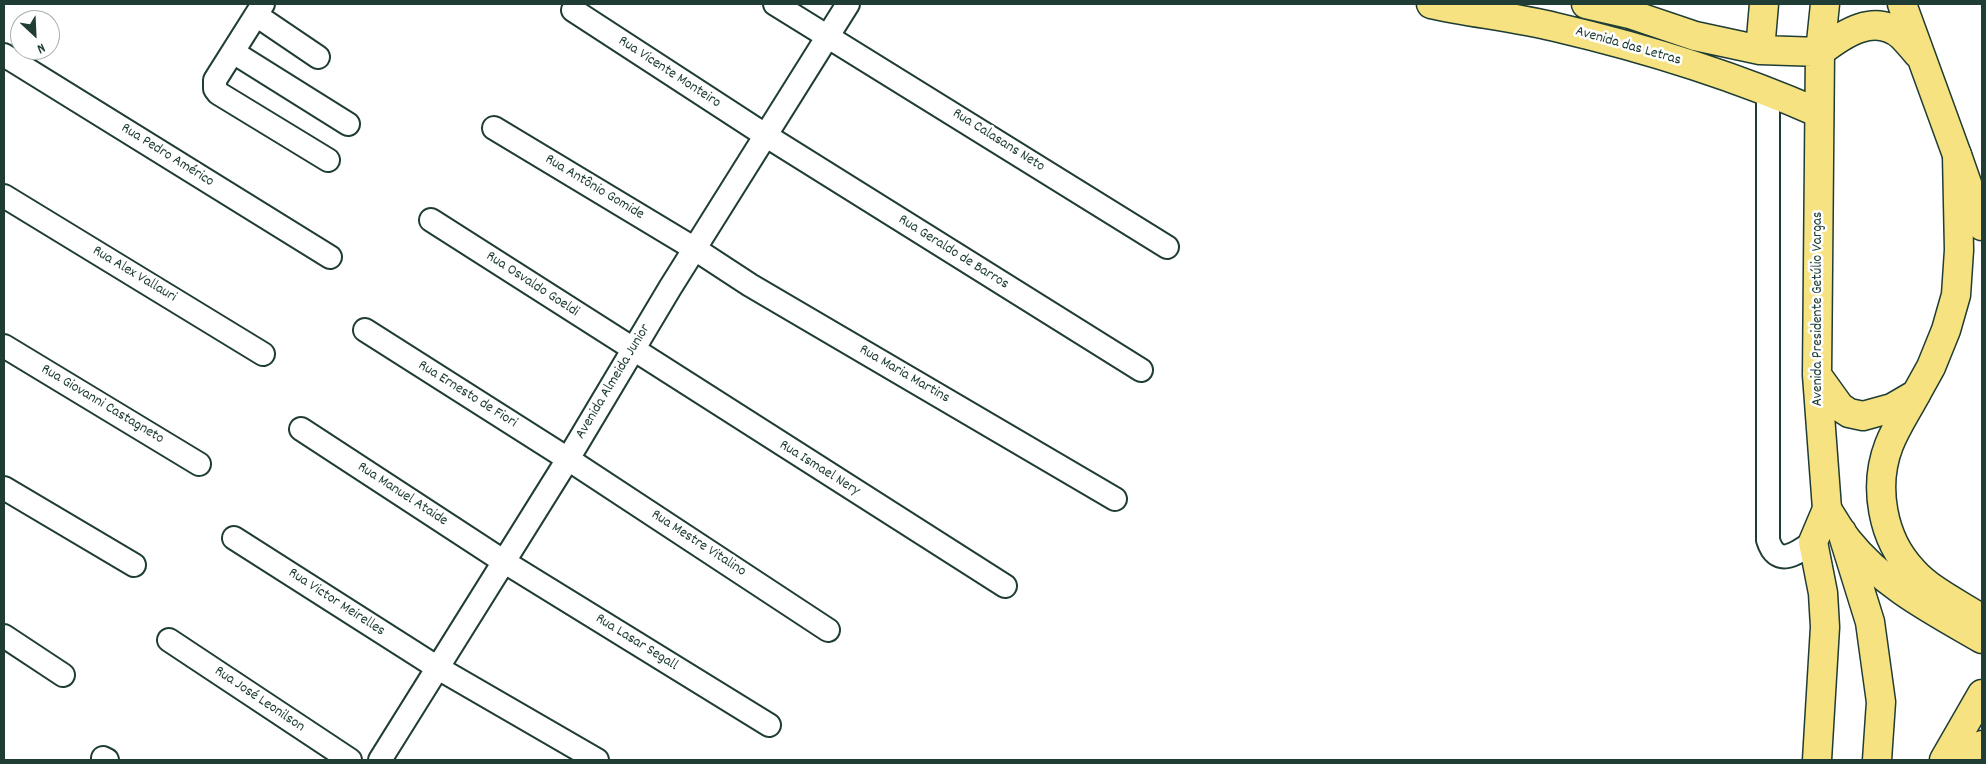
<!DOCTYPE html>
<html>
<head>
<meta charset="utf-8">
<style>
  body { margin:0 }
  #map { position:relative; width:1986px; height:764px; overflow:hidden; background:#fff; font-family:Dekko,sans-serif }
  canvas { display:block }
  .frame { position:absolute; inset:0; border:5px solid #1f3d34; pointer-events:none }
  .north { position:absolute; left:10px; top:10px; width:50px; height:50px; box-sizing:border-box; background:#fff; border:1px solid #a5b1ae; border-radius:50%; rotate:155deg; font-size:14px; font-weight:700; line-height:20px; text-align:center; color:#1f3d34 }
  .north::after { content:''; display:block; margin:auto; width:18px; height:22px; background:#1f3d34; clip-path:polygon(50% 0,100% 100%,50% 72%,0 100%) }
</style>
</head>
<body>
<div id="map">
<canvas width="1986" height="764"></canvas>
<div class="frame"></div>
<div class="north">N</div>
</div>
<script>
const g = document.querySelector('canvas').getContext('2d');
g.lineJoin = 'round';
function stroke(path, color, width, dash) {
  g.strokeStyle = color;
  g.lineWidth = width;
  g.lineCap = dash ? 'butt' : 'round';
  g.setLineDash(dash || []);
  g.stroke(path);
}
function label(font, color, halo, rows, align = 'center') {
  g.font = font + ' Dekko,sans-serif';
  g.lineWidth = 5;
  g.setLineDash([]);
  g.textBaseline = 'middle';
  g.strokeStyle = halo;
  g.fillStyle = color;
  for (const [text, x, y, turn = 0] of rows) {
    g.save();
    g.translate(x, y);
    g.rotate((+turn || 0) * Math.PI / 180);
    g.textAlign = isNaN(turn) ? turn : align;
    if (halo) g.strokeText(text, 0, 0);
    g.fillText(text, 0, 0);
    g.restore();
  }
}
const minor = new Path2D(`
  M263,4L215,80V89L218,93L328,160
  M775,4L1167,247
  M573,10L765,135L1141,370
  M256,15L318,57
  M233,52L348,124
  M4,55L330,257
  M1768,91V540C1777,569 1797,553 1813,542
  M494,128L695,249L750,285L1115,499
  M4,196L263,354
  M431,220L1005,586
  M365,330L568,459L828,630
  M4,346L199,464
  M301,429L503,561L769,725
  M4,488L134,565
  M234,538L438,668L597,760
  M4,636L63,675
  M169,640L350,760
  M103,758L107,760
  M380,760L568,459L670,288L848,4`);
const major = new Path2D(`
  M1431,4C1472,13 1514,17 1555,27C1645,48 1735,76 1819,113
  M1586,4L1630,14L1695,36L1760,50L1820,52
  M1760,50L1764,4
  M1820,52C1843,34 1875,12 1902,36C1908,42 1913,48 1918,54
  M1817,375L1840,407L1849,413L1863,416L1892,408L1916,394L1931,367L1946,330L1956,295L1959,250L1957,155L1902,4
  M1817,760L1825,627L1823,593L1813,542L1827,509L1817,375L1820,52L1825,4`);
const highway = new Path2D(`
  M1957,155L1982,226
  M1916,394C1907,411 1896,427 1889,445C1873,486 1882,539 1913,571C1931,591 1959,604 1982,619
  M1827,509C1834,520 1840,531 1848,541C1884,586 1934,611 1982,639
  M1842,532L1870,622L1881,702L1877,760
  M1944,760L1982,694
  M1973,760L1982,745`);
stroke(minor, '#1f3d34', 26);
stroke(major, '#1f3d34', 31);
stroke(highway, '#1f3d34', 31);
stroke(minor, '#fff', 22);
stroke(major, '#f6e281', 28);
stroke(highway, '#f6e281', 28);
label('15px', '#1f3d34', '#fff', [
  ["Avenida das Letras",1628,47,16],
  ["Rua Vicente Monteiro",669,73,33],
  ["Rua Calasans Neto",998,141,32],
  ["Rua Pedro Américo",167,156,32],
  ["Rua Antônio Gomide",594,188,31],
  ["Rua Geraldo de Barros",953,253,32],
  ["Rua Alex Vallauri",134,275,31],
  ["Rua Osvaldo Goeldi",532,285,33],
  ["Avenida Presidente Getúlio Vargas",1819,309,-90],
  ["Rua Maria Martins",904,375,30],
  ["Avenida Almeida Junior",614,382,-59],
  ["Rua Ernesto de Fiori",467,395,32],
  ["Rua Giovanni Castagneto",102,405,31],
  ["Rua Ismael Nery",819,469,32],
  ["Rua Manuel Ataide",402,495,33],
  ["Rua Mestre Vitalino",698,544,33],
  ["Rua Victor Meirelles",336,603,33],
  ["Rua Lasar Segall",636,643,32],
  ["Rua José Leonilson",259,700,34]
]);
</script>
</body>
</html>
